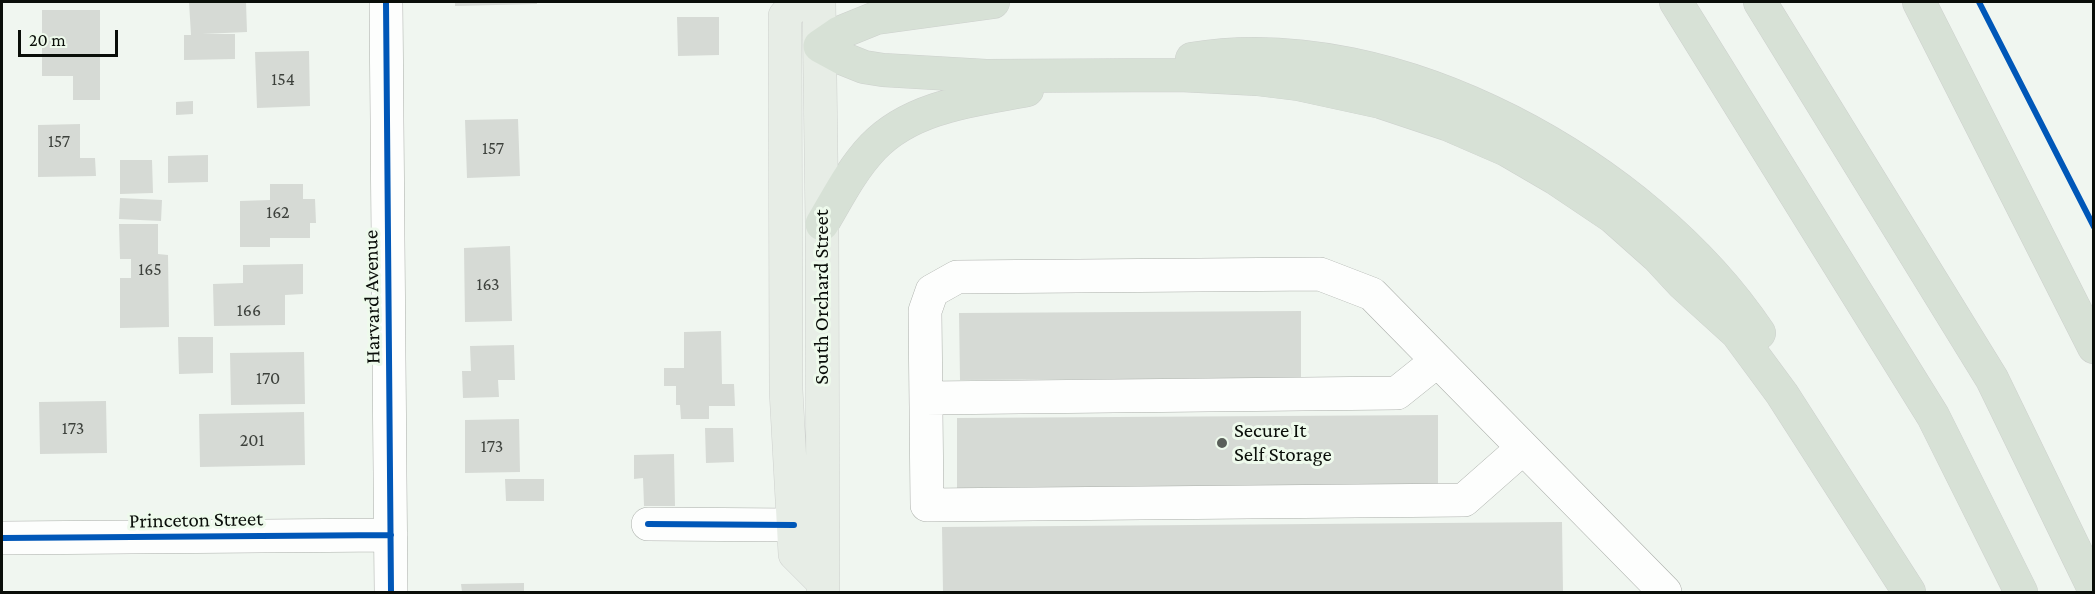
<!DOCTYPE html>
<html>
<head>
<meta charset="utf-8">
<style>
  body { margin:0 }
  #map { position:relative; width:2095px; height:594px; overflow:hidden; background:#f0f6f0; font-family:"Crimson Pro",serif }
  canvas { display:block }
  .frame { position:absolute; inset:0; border:3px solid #0a0e09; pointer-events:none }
  .scale { position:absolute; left:18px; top:30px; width:100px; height:27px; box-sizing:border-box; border:3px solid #0a0e09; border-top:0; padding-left:8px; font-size:18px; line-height:21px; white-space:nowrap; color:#0a0e09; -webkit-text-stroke:4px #eefaec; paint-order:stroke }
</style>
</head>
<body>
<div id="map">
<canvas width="2095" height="594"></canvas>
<div class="frame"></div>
<div class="scale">20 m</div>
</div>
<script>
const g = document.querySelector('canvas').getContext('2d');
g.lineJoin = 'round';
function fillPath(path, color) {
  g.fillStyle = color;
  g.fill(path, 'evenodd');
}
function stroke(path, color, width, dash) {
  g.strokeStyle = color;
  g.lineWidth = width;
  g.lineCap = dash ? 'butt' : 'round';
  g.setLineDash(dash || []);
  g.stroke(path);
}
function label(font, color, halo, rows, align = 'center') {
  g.font = font + ' "Crimson Pro",serif';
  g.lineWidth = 6;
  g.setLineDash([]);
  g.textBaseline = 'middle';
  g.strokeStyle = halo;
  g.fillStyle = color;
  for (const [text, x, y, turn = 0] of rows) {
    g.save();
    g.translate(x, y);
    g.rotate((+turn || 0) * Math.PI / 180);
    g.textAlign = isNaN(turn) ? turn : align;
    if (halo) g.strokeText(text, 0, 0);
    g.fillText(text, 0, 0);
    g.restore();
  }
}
fillPath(new Path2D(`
  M189,2H246L247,32L202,34H235V59L184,60V35H191Z
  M455,2H537V4L455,6Z
  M42,10H100V100H73V76H42Z
  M677,17H719V55L678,56Z
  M309,51L310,106L257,108L255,52Z
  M193,101V114L176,115V102Z
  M518,119L520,176L467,178L465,120Z
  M80,124V158H95L96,176L38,177V125Z
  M208,155V182L168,183V156Z
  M120,160H152L153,193L120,194Z
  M270,184H303V199H315L316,223H310V238H270V247H240V201L270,200Z
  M120,198L162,200L161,221L119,219Z
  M119,224H158V254L168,255L169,327L120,328V278H131V259H120Z
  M510,246L512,321L465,322L464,248Z
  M303,264V294L285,295V325L214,326L213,284L243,283V265Z
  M1301,311V378L960,380L959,313Z
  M721,331L722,384H734L735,406H709V419H681L680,405H676V386H664V368H684V332Z
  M178,337H213V373L179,374Z
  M514,345L515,380H498L499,397L463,398L462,371H471L470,346Z
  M304,352L305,404L231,405L230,353Z
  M106,401L107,453L40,454L39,402Z
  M304,412L305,465L200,467L199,414Z
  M1438,415V485L957,488V418Z
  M519,419L520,472L465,473V420Z
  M705,428H733L734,462L706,463Z
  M674,454L675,506H644L643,478L634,479V455Z
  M505,479H544V501H506Z
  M1562,522L1563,592H943L942,527Z
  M524,583V592H462L461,584Z`), '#d6dad5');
const minor = new Path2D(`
  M386,2L391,592
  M926,398L1397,393L1437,361
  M1523,448L1464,500L927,505L925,311L932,291L957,277L1320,274L1372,294L1665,592
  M648,524L794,525
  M2,538L391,535`);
const major = new Path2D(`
  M798,2L785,16L786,390L795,554L822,581
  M819,2L822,224L823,592`);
const highway = new Path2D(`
  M993,2L876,18L839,33L820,46L844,59L864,67L883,70L986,76L1180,75L1257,79L1298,84L1381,102L1447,124L1507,150L1555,178L1613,217L1658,257L1683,284L1737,333L1782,394L1909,592
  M1676,2L1933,416L2021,592
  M1760,2L1992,379L2094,589
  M1919,2L2094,347
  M1192,59C1395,25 1648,167 1759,333
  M822,224C838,197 852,169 873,147C912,106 974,100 1027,90`);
stroke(minor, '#aaaea9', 34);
stroke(major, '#cdd0cd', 34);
stroke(highway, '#cdd0cd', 34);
stroke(minor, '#fdfefd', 33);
stroke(major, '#e7ede6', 33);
stroke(highway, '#d7e1d6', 33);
stroke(new Path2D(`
  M386,2L391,592
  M1979,2L2094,227
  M648,524L794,525
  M2,538L391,535`), '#0057b8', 6);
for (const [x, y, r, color] of [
  [1222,443,6,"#5a5f5a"]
]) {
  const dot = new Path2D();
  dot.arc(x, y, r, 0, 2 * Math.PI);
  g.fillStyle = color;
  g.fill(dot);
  stroke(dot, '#eefaec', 2);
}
label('18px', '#3d413c', null, [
  ["154",283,79],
  ["157",59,141],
  ["157",493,148],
  ["162",278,212],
  ["165",150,269],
  ["163",488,284],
  ["166",249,310],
  ["170",268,378],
  ["173",73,428],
  ["201",252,440],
  ["173",492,446]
]);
label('21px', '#0a0e09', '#eefaec', [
  ["Harvard Avenue",372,297,-91],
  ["South Orchard Street",822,297,-90],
  ["Princeton Street",196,520,-1]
]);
label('21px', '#0a0e09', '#eefaec', [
  ["Secure It",1234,431],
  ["Self Storage",1234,455]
], 'left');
</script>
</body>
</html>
